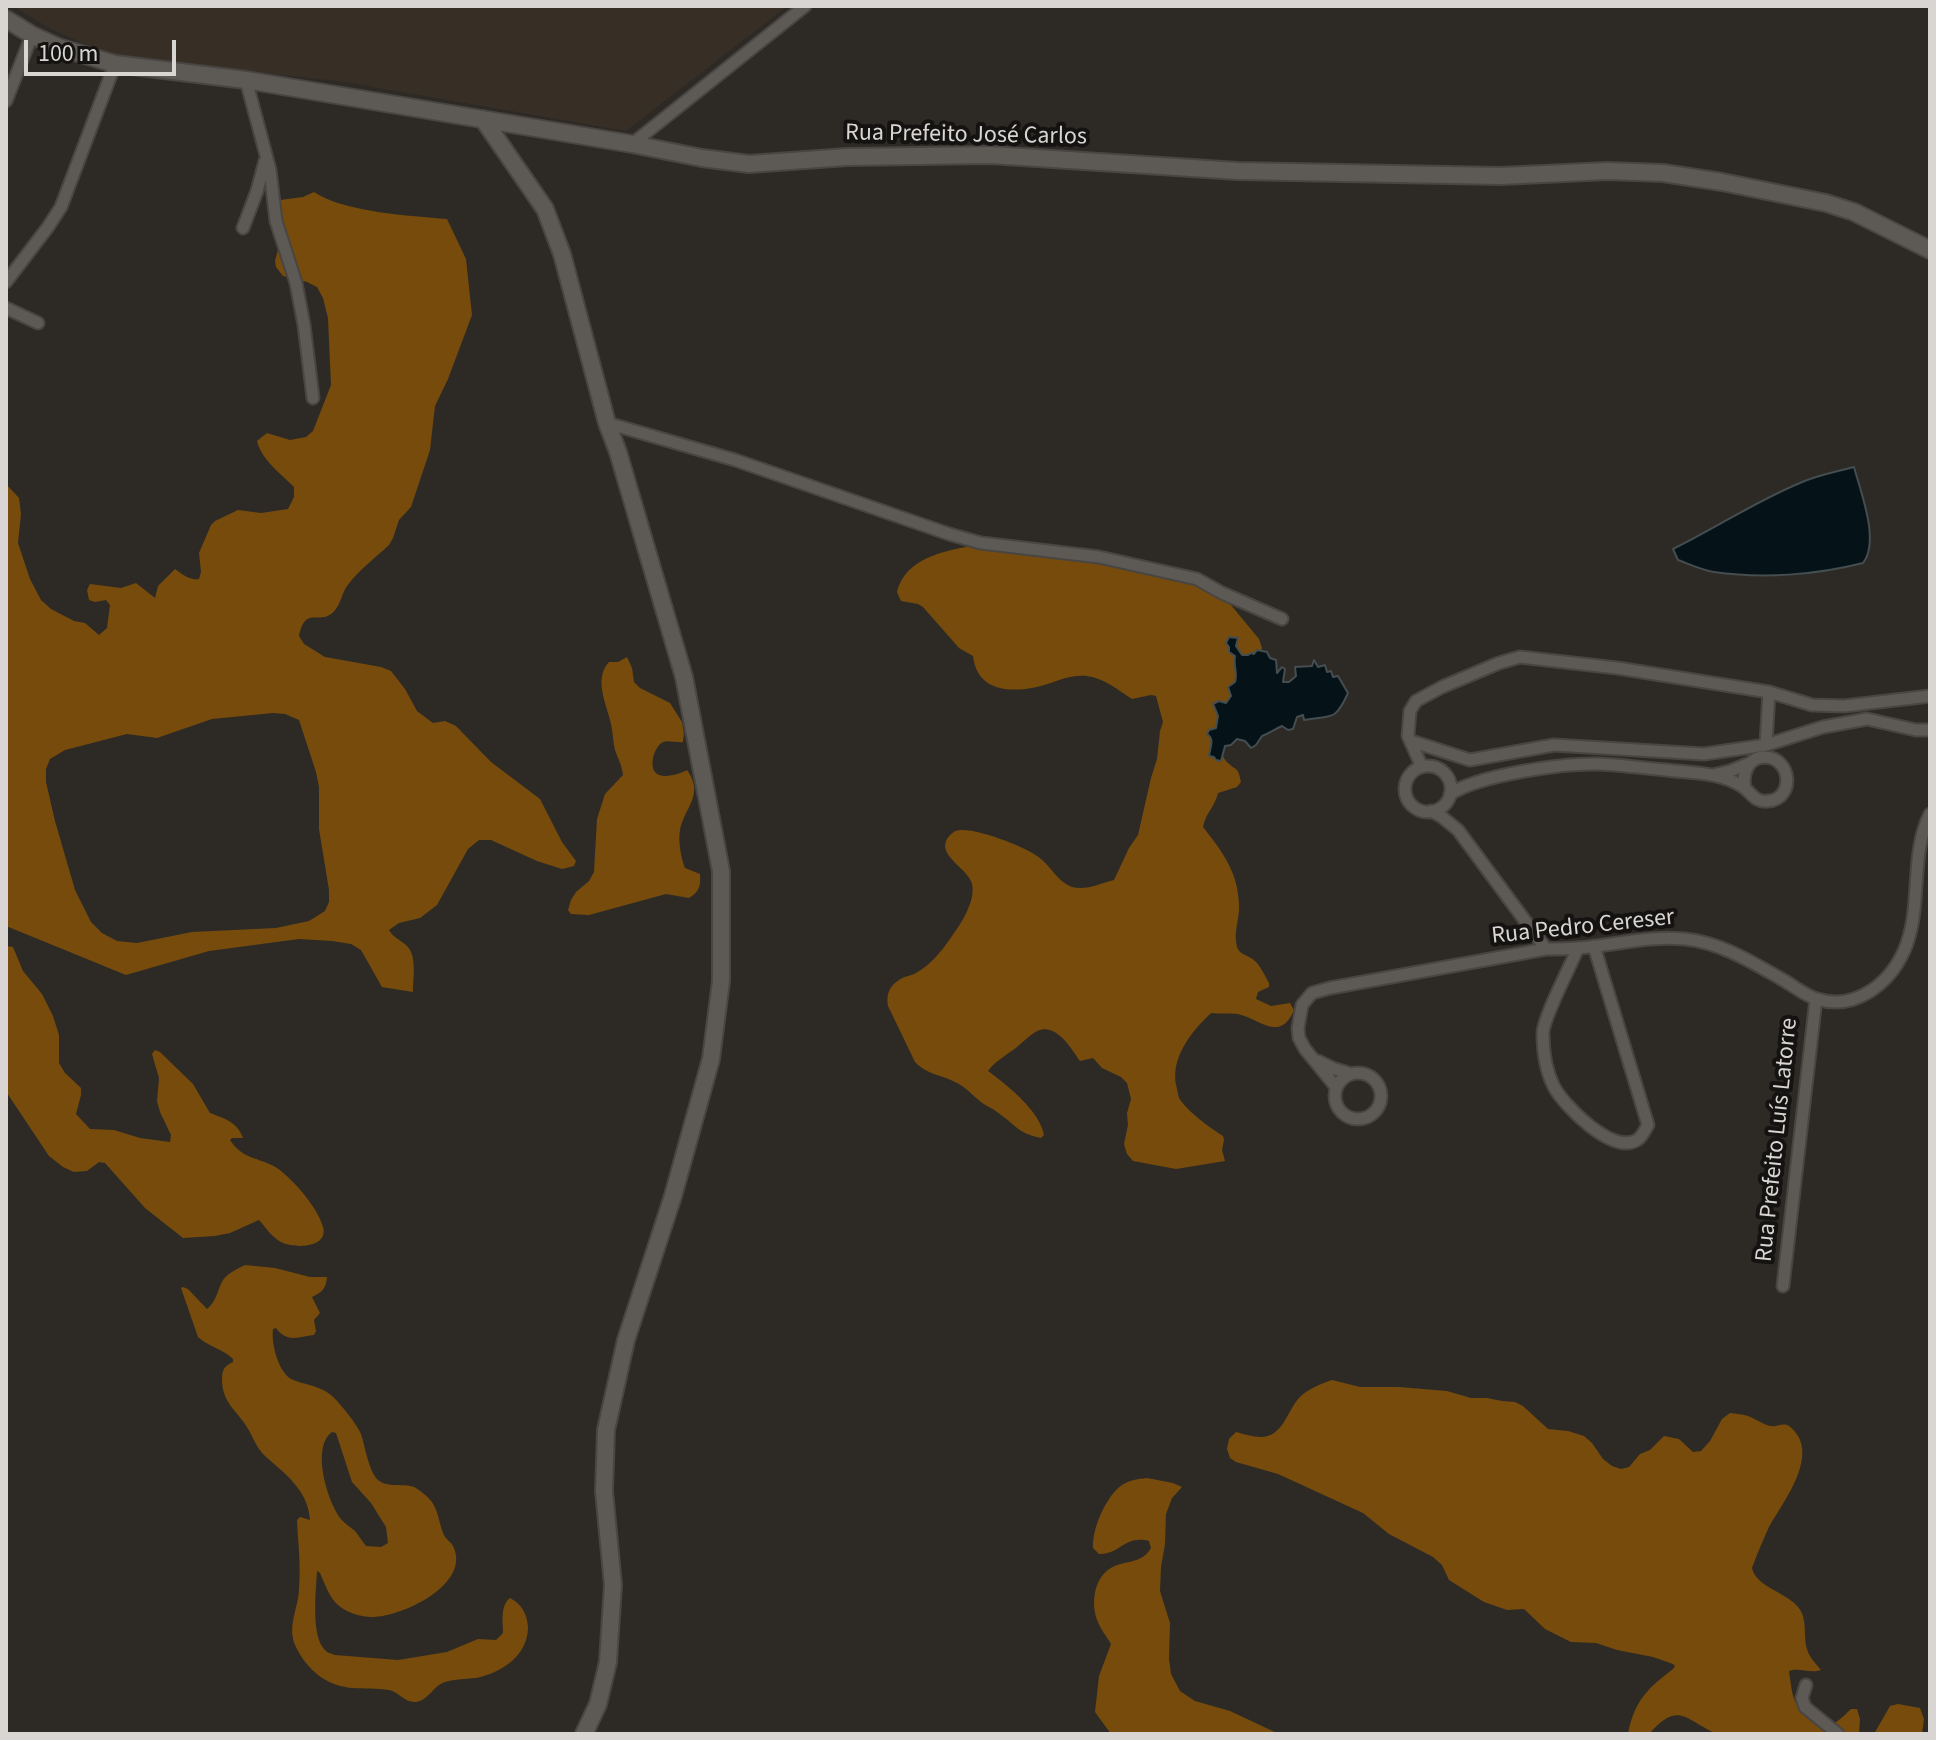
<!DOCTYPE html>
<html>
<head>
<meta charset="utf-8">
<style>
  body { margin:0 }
  #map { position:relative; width:1936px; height:1740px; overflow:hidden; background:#2d2a26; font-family:"Source Sans 3",sans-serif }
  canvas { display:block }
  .frame { position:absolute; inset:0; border:8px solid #d8d5d3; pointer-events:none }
  .scale { position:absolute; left:24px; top:40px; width:152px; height:36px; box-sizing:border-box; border:4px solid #d8d5d3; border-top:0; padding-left:10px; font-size:24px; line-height:28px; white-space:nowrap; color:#d8d5d3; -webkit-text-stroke:6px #141311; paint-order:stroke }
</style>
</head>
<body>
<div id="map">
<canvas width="1936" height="1740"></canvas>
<div class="frame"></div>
<div class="scale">100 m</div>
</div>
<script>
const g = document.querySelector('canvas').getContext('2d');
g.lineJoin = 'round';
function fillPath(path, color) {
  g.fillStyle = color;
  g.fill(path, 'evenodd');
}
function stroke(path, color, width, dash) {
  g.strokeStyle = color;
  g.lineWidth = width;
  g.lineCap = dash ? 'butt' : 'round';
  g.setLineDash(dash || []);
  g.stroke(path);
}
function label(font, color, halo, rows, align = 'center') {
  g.font = font + ' "Source Sans 3",sans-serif';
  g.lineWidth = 8;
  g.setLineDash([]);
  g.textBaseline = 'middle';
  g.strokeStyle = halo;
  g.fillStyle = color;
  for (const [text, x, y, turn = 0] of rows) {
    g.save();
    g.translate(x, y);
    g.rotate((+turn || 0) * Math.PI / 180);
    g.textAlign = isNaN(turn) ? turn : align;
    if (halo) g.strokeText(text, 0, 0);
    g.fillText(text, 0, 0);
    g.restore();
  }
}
fillPath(new Path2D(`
  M13,6H787L626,131L339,81L193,66L107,54L49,28Z`), '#372f26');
fillPath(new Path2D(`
  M314,192C343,212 411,216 447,219L466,259L472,315L448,379L435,406L430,450L411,507L399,520L393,538L389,545C375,558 358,571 347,586C341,595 340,608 331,614C318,624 305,606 299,636L304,644L325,657L381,667L391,671L405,689L417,711L433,723L445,721L456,726L491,762L540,799L562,842L576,861L574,866L562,869L537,861L491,840H479L468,849L437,905L420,918L399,923L389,930C394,939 402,940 408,947C417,958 413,979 413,992L382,987L361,950L351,944L332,941L299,939L209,951L126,975L6,926V484L19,498L21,514L18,543L30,579L41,600L51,609L74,621L85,623L99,635L107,628L110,605L106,600L95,602L89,600L87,590L90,584L121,588L136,583L155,598L158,586L175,569C182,574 190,581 199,579L201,572L199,553L211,525L215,521L238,510L261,513L288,509L294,497V487C281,474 261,459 257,441L267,433L290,440L306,437L313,431L331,385L328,318L323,298L317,287L307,282L283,276L276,267L275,261L281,238L280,200L303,197ZM273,713L285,714L299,720L316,772L319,787V829L329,890V902L325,911L309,921L276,928L192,932L137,943L117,941L102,933L91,922L75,890L55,821L46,782V769L50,759L65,750L127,734L157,738L212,719Z
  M972,546L1026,555L1074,556L1216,587L1259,639L1262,648L1260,655L1219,747C1221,752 1224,760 1228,763C1238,772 1238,767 1241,782L1237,787L1218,793C1215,807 1206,812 1203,827C1222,851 1238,872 1239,904C1240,919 1233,931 1237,947C1240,956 1250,955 1256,962C1261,967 1265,976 1269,983V987L1258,992L1256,999L1271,1006L1290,1003L1294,1010C1280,1043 1260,1019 1238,1014C1229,1013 1219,1014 1211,1013C1191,1032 1171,1057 1176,1085C1177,1088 1178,1095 1179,1098C1188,1112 1209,1127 1223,1136L1224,1140L1222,1150L1225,1161L1176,1169L1133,1161L1127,1154L1124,1144L1128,1125L1127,1113L1131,1099L1127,1083L1121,1077L1102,1068L1093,1058L1080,1061C1071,1048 1056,1022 1037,1031C1030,1035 1023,1042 1017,1047C1007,1055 996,1060 988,1071C1007,1085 1040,1111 1044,1135L1041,1138C1017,1133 1016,1125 997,1112C992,1108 986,1106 981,1102C972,1095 966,1087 955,1082C941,1075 926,1074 915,1062L888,1006C886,995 889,986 899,980C904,976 911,976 916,973C930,965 941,952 950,939C960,925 976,902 972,884C969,869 937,856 947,839C948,837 954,831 956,831C970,825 1030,848 1041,859C1052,868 1058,882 1072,887C1085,891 1102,883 1114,880L1129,848L1138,835L1151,778L1157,759L1160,731L1163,722L1156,696L1151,695L1132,699C1118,690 1104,678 1087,676C1069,674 1054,683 1037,687C1009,693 977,691 973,656L959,648L923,607L918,604L901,601L897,592C905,559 942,551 972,546Z
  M627,657L632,668L634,682L640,688L670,703L682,722L684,734L683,742C677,743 669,740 663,742C655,746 649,764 655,772C661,780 680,774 687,770C705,795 684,808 680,830C678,841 681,858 685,868L700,874C701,886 699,892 689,898L666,894L589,915L571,914L568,910L571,900L576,892L589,881L594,872L597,819L605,794L623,775C622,765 618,759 615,750C613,742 613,733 611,724C607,705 593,679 609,662H618Z
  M6,946L13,947L23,971L42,994L53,1016L59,1035V1063L65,1073L81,1088V1095L76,1114L90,1129L114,1130L140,1138L170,1142L171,1135L160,1112L157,1101L159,1078L152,1054L155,1050L160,1052L193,1084L210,1113C226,1119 237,1122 243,1138H232L230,1140C243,1160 259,1157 277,1168C293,1179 318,1208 323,1227C329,1248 294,1249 281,1242C272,1237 266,1228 259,1220L230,1233L215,1236L183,1238L145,1208L105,1163L99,1162L87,1171L74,1172L63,1167L49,1156L7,1093Z
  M245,1265L275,1268L310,1277H327C326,1289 322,1292 312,1297L320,1313L314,1320L316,1331L314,1335C298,1337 287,1343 276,1328L273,1329C271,1343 278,1371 291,1379C304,1385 319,1385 331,1395C339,1402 357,1424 361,1434C365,1446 369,1472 378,1480C387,1488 403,1483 414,1487C415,1487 423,1493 424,1494C440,1506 437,1521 445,1537C447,1540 451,1542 453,1546C472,1584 402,1617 372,1617C361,1617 347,1613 338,1605C329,1597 325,1584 320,1573L317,1571C316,1591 311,1634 324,1649C327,1653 330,1653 335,1655L398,1660L447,1652L478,1639L496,1640L503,1633C503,1621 500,1606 510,1598C522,1604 527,1614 528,1627C528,1656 501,1673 476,1678C466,1679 455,1679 445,1682C434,1685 429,1700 416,1702C405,1703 399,1692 389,1690C377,1688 364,1689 352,1688C327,1686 307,1670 296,1647C286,1627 299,1608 299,1588C301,1565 298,1543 297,1520L300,1517L310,1520C309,1509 306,1500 300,1491C290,1476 277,1467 265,1456C256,1448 252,1434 245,1424C234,1408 223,1402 222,1381C222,1370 223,1367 233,1362V1359C223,1349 209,1347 198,1337L181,1288L183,1287L188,1289L207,1309C217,1301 217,1290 223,1280C228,1273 237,1269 245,1265ZM332,1432L336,1433L352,1482L371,1503L386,1527L388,1543L381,1547L366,1546C362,1541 359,1536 355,1531C350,1527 344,1523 341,1519C327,1501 311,1447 332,1432Z
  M1332,1380L1360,1387H1399L1447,1391L1471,1398H1487L1502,1401L1515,1402L1523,1406L1548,1429L1568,1431L1584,1436L1592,1443L1603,1459L1612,1466L1621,1469L1629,1467L1640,1454L1650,1450L1664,1436L1679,1439L1693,1452L1701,1451L1710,1441L1722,1419L1730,1413C1736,1414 1742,1414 1748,1416C1756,1419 1764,1425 1771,1426C1778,1427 1783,1422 1789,1426C1823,1452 1783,1502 1769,1527C1763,1540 1757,1554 1752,1568C1756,1587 1786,1592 1798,1607C1808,1618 1803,1636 1807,1649C1809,1657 1816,1664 1821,1670C1810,1674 1799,1667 1789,1671C1793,1697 1791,1707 1817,1720C1822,1723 1829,1726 1836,1722C1841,1719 1847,1713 1851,1709H1857L1860,1719L1859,1734H1717C1685,1720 1679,1700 1649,1734H1628C1634,1701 1648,1688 1673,1669L1675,1666L1673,1664L1653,1657L1617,1650L1596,1643L1571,1642L1545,1629L1524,1609L1507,1610L1484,1602L1449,1580L1442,1565L1433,1557L1389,1534L1363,1513L1278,1474L1236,1462L1230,1458L1227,1449L1229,1439L1236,1432C1244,1434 1253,1437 1261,1437C1283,1437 1287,1411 1299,1398C1307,1389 1321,1384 1332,1380Z
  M1147,1478L1173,1483L1182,1487L1172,1498L1166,1514L1165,1544L1161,1567L1160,1591L1170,1623L1169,1659L1171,1674L1180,1691L1195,1701L1230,1711L1279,1734H1111L1095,1712L1099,1676L1111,1644C1107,1637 1101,1630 1098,1622C1091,1607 1093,1581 1108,1570C1121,1559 1141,1566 1151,1548L1149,1541C1124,1535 1120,1555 1099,1554L1093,1548C1092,1529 1106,1496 1122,1485C1130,1480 1138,1479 1147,1478Z
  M1898,1704L1920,1708L1924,1719L1922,1734H1874L1890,1706Z`), '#764b0c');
const water = new Path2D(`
  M1854,467C1861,493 1880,541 1863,563C1816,575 1762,579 1714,572C1702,570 1689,564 1678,560L1673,549C1716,528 1756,501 1800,483C1817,475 1836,472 1854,467Z
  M1229,637L1238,638L1236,646L1242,655H1248L1251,653L1254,654L1257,650L1267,652L1270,658L1276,660L1277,673L1282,667L1285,669L1283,682H1289L1296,676L1295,667L1312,666L1314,660L1318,667L1325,665L1327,672L1331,671L1333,677L1338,676L1348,693C1335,722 1332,715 1304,720L1303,715L1297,717L1293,729L1288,730L1282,726C1275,729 1270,733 1262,736L1256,745L1251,748L1245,741L1237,739L1231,745L1225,746L1221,761L1216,760L1214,757L1209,756C1210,747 1215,739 1207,734L1209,730L1216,728L1218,716L1213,704L1219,701L1226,703L1231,696L1228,687L1235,682C1238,673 1233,666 1235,656L1229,652V647L1226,643Z`);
fillPath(water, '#051318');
stroke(water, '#444d50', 2);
const street = new Path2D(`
  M246,80L270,170L276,221L296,283L304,325L313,398
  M6,101L32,35
  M632,144L805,6
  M243,228L257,191L265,161
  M6,282L48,227L61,207L115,64
  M6,308L38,323
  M607,423L735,460L949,534L981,543L1099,557L1197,579L1222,593L1282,619
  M1411,741L1470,760L1554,745L1704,754L1766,745L1823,727L1867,719L1916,730H1930
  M1766,745L1769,692
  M1405 789a23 23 0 1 1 46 0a23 23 0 1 1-46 0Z
  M1422,767L1408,736L1410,711L1416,701L1442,687L1499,663L1520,657L1617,668L1769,692L1812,705L1844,706L1930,696
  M1713,775L1730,771L1750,763
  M1450,794C1480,775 1562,763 1599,764C1621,765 1644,768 1666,770C1691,773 1721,772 1743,787C1752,793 1755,803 1768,801C1795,799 1792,758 1765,757C1748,757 1742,774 1745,788
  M1431,811L1442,817L1458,830L1546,949
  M1578,948C1571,965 1542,1020 1543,1034C1543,1051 1546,1071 1554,1087C1565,1107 1613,1155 1637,1140C1642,1137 1645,1130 1648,1125L1594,946
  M1318,1061L1332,1068L1351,1074
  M1335 1096a23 23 0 1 1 46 0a23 23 0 1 1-46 0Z
  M1336,1087L1305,1049L1299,1038L1298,1028L1302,1005L1312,993L1330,988L1546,949C1556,949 1567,949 1577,948C1613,946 1648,935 1685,939C1723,943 1753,963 1785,981C1795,987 1806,996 1817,999C1855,1011 1889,984 1904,951C1923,908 1909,856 1930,814
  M1783,1286L1816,999
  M1806,1685L1802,1698L1805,1707L1838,1734`);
const secondary = new Path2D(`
  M6,19L32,35L58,47L115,64L246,80L632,144L702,158L749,164L847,157L991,155L1238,171L1501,176L1607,171L1663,173L1722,182L1826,203L1854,212L1930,250
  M483,119L545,209L562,254L607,423L618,452L684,677L721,871V981L711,1059L673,1196L626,1340L606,1430L604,1491L613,1585L608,1662L598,1704L584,1734`);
stroke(street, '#484542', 15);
stroke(secondary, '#484542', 20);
stroke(street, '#5d5955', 11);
stroke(secondary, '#5d5955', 16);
label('24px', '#d8d5d3', '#141311', [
  ["Rua Prefeito José Carlos",966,136,1],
  ["Rua Pedro Cereser",1583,928,-6],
  ["Rua Prefeito Luís Latorre",1778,1140,-84]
]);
</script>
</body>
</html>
